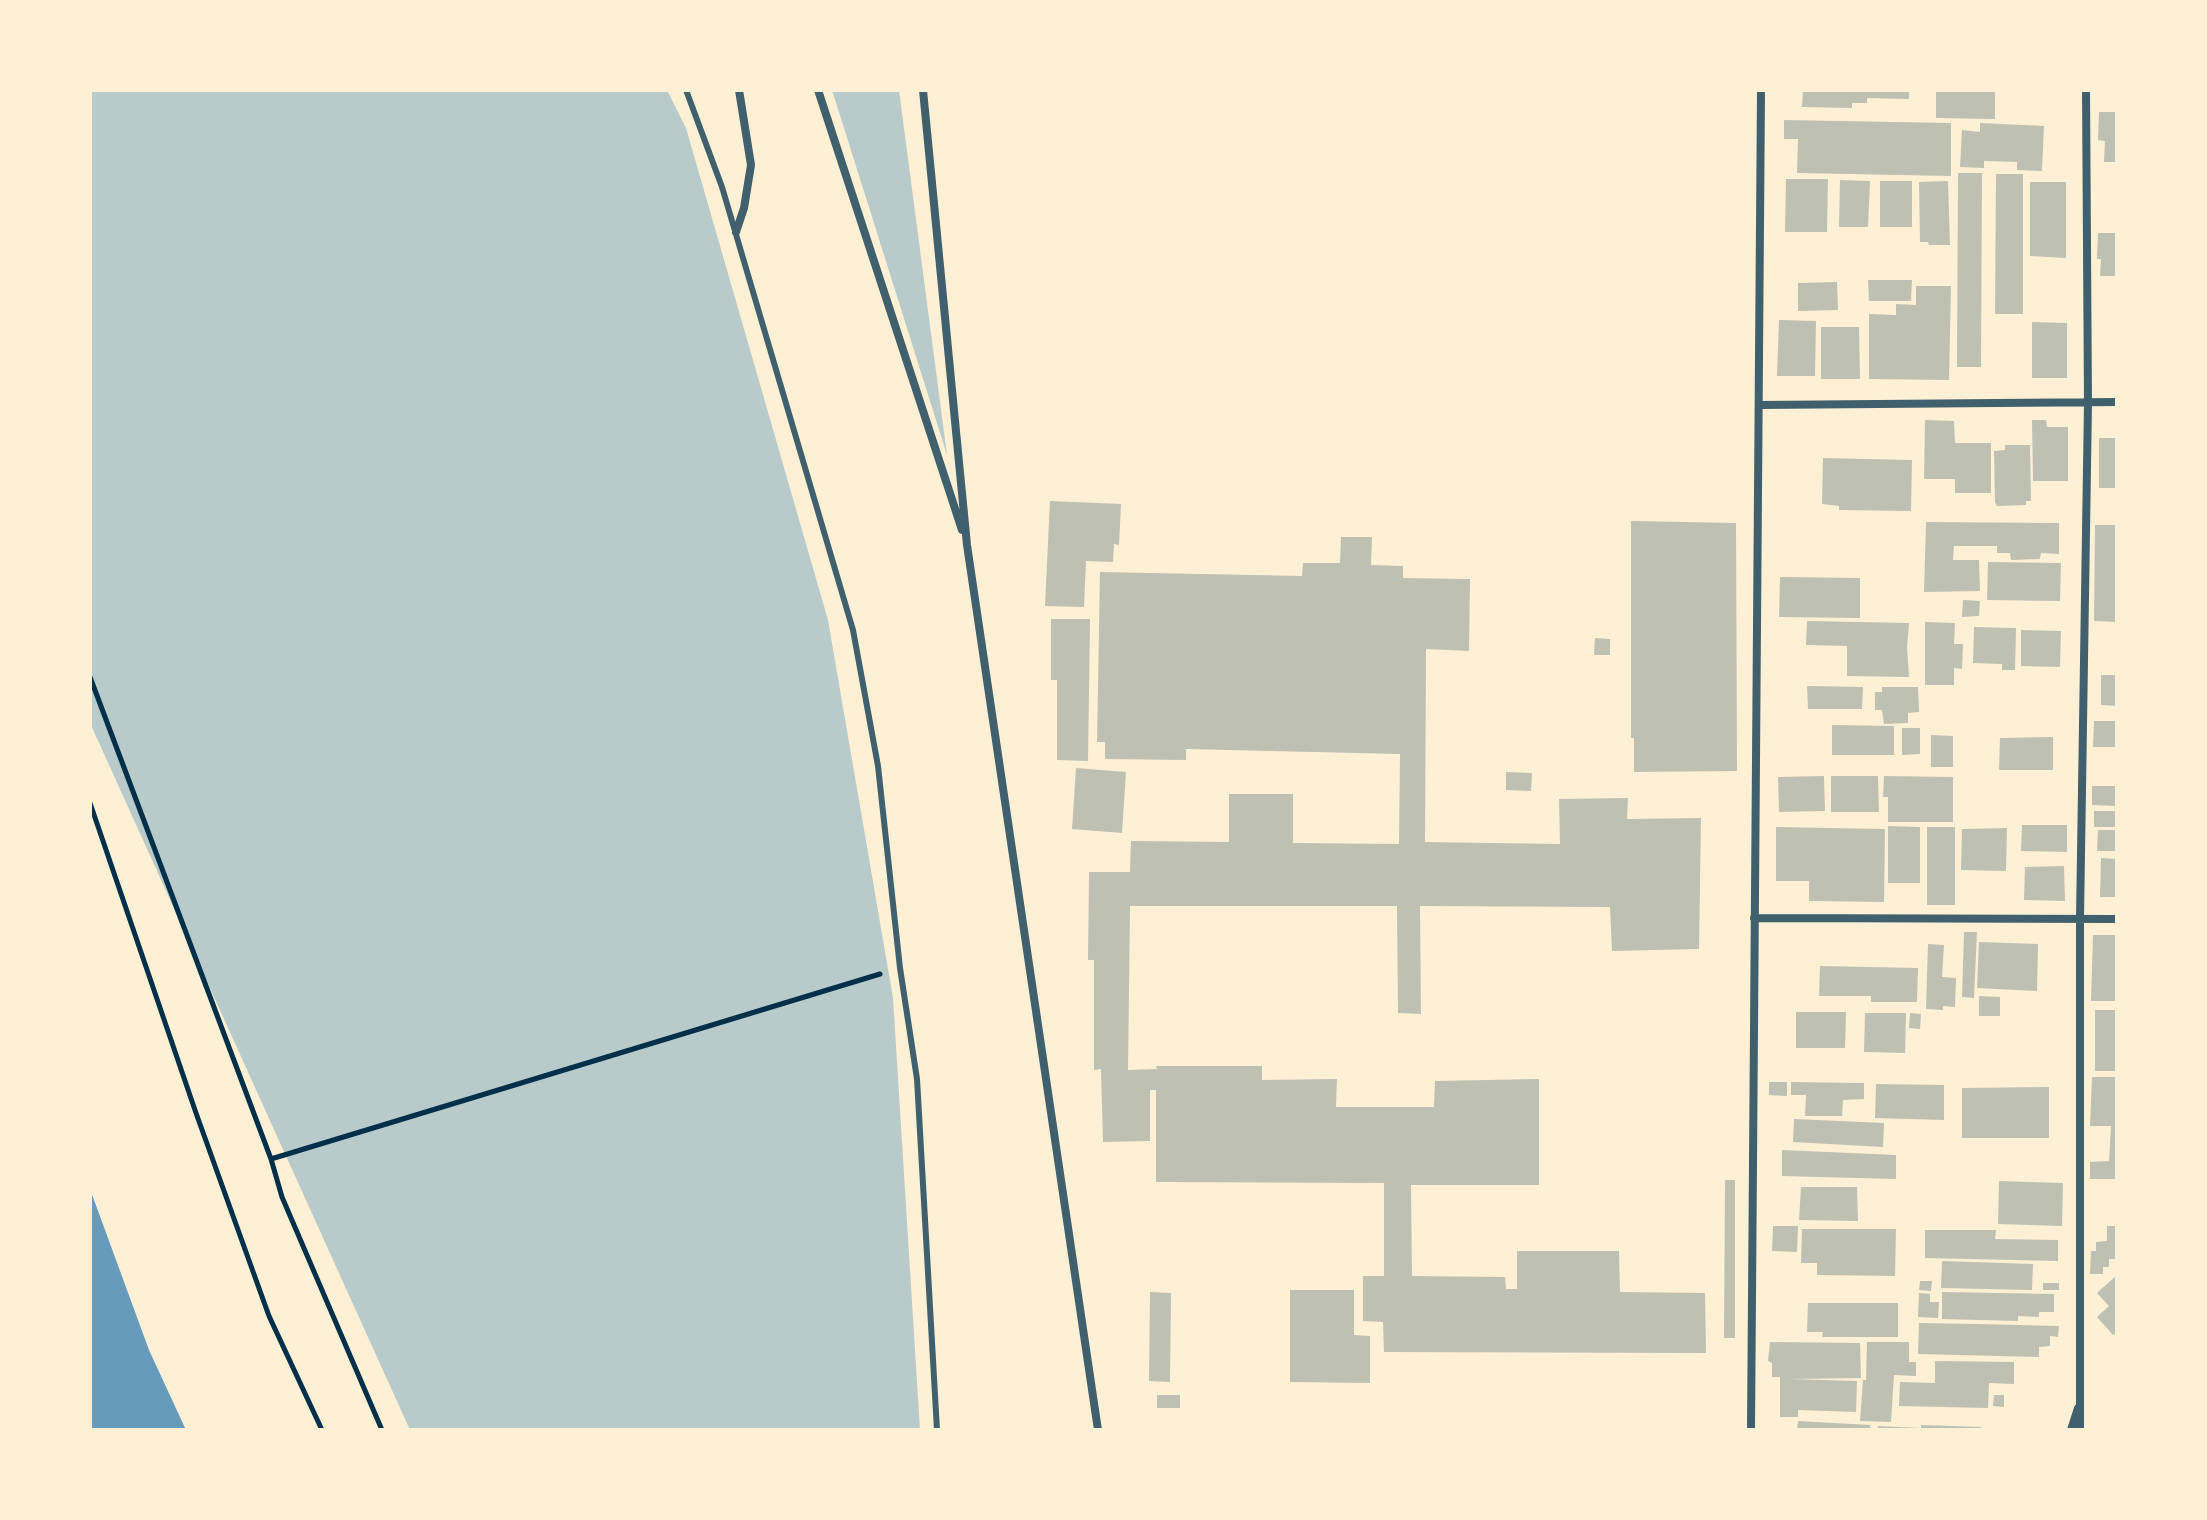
<!DOCTYPE html>
<html>
<head>
<meta charset="utf-8">
<style>
  body { margin:0 }
  #map { position:relative; width:2207px; height:1520px; overflow:hidden; background:#fdf0d5; font-family:Montserrat,sans-serif }
  canvas { display:block }
  .frame { position:absolute; inset:0; border:92px solid #fdf0d5; pointer-events:none }
</style>
</head>
<body>
<div id="map">
<canvas width="2207" height="1520"></canvas>
<div class="frame"></div>
</div>
<script>
const g = document.querySelector('canvas').getContext('2d');
g.lineJoin = 'round';
function fillPath(path, color) {
  g.fillStyle = color;
  g.fill(path, 'evenodd');
}
function stroke(path, color, width, dash) {
  g.strokeStyle = color;
  g.lineWidth = width;
  g.lineCap = dash ? 'butt' : 'round';
  g.setLineDash(dash || []);
  g.stroke(path);
}
fillPath(new Path2D(`
  M90,90H667L686,128L828,620L893,998L920,1430H410L90,723Z
  M832,90H899L947,455Z`), '#b9caca');
fillPath(new Path2D(`
  M90,1189L149,1350L186,1430H90Z`), '#669bbc');
fillPath(new Path2D(`
  M1803,90H1909V99L1867,98V103H1852V108L1802,107Z
  M1936,90H1995V119L1936,118Z
  M2099,112H2117V162H2104L2105,141L2098,140Z
  M1784,120L1951,123V176L1797,173L1798,139H1784Z
  M1980,123L2044,126L2042,171L2017,170V162L1984,161V168L1960,167L1962,130L1980,132Z
  M1958,173H1982L1981,367H1957Z
  M1996,174H2023V314H1995Z
  M1786,179H1828L1827,232H1785Z
  M1840,180L1870,181L1868,227H1839Z
  M1880,181H1912V227H1880Z
  M1948,181L1950,245H1929L1928,242H1920L1919,182Z
  M2030,182H2066V258L2030,256Z
  M2098,233H2117V276H2100L2101,259H2097Z
  M1868,280H1912L1911,301H1869Z
  M1837,282L1838,310L1798,311V283Z
  M1916,286H1951L1949,380L1869,379V314L1896,315V304L1916,305Z
  M1779,320L1816,321L1815,376H1777Z
  M2032,322L2067,323V378H2032Z
  M1821,327H1859L1860,379H1821Z
  M1925,420L1954,421L1955,443H1991V493H1955V479H1924Z
  M2032,420H2046L2047,427H2068V481H2033Z
  M2099,438H2117V488H2099Z
  M2005,445H2030L2031,501H2026V505L1997,506L1995,502L1994,451L2005,450Z
  M1823,458L1912,460L1911,511L1839,510V506L1822,504Z
  M1050,501L1121,504L1119,545L1114,544L1113,562L1086,561L1084,607L1045,606Z
  M1631,521L1736,523L1737,771L1634,772V738H1631Z
  M1926,522L2059,523V554L2041,553L2040,559L2011,560L2010,553H1997V546H1954L1953,560H1979L1980,591L1924,592Z
  M2095,525H2117V622L2094,621Z
  M1341,537H1372L1371,565L1403,566V578L1470,579L1469,651L1426,649L1425,842L1560,844L1559,799L1628,798L1627,819L1701,818L1699,949L1612,951L1610,907L1420,906L1421,1014L1398,1013L1397,906H1130L1128,1070L1157,1069L1156,1066H1262V1080L1337,1079L1336,1107H1434L1435,1081L1539,1079V1185H1411L1412,1276L1505,1277L1506,1289H1517V1251H1619L1620,1292L1705,1293L1706,1353L1384,1352L1383,1322L1363,1321V1276H1384V1183L1156,1182V1090H1150V1141L1103,1142L1101,1069L1094,1070V960H1088L1089,872H1130L1131,841L1229,842V794H1293V843L1399,844L1400,754L1186,749V760L1105,759V742H1097L1100,572L1302,576L1303,563H1340Z
  M1988,562L2061,563L2060,601L1987,600Z
  M1780,577L1860,578V618L1779,617Z
  M1963,600L1980,601L1979,616L1962,617Z
  M1051,619H1090L1088,761L1057,760V680H1051Z
  M1807,621L1909,623L1907,647L1909,677L1847,676V646L1806,645Z
  M1925,622L1955,623L1954,644H1963L1962,669L1954,668V685H1925Z
  M1974,627L2016,628L2015,670H2002V664L1973,663Z
  M2021,630L2061,631L2060,667L2021,666Z
  M1595,638L1610,639V655H1594Z
  M2101,675H2117V706L2101,705Z
  M1807,686L1863,687L1862,709H1808Z
  M1882,687H1918L1919,712L1908,713V723L1884,724L1882,710H1875V692H1882Z
  M2094,721H2117V747H2093Z
  M1832,725L1894,726V755H1832Z
  M1902,728H1920V754L1902,755Z
  M1931,735L1953,736V767H1931Z
  M2053,737V770H1999L2000,738Z
  M1076,768L1126,772L1122,833L1072,829Z
  M1506,772L1532,773L1531,791L1506,790Z
  M1824,776L1825,811L1779,812L1778,777Z
  M1831,776H1878L1879,812H1831Z
  M1884,776L1953,777V822H1888V797H1883Z
  M2092,786H2117V806L2092,805Z
  M2094,811H2117V827H2094Z
  M2022,825H2067V852L2021,851Z
  M1888,826L1920,827V883H1888Z
  M1776,827L1885,829L1884,902L1809,901V881H1776Z
  M1927,827H1955V905H1927Z
  M2007,828L2006,871L1961,870L1962,829Z
  M2098,830H2117V851H2097Z
  M2101,858L2117,859V897H2100Z
  M2064,866L2065,901L2024,900L2025,867Z
  M1964,932H1977L1974,998L1962,997Z
  M2093,935H2117V1001H2091Z
  M1979,942L2038,944L2037,991L1977,988Z
  M1928,944L1944,945L1942,977L1956,978L1955,1007L1943,1006V1010L1926,1009Z
  M1820,966L1918,968L1917,1002H1871V996H1819Z
  M1979,996L2000,997V1016H1979Z
  M2095,1010H2117V1071H2095Z
  M1796,1012H1846L1845,1048H1796Z
  M1865,1013H1906L1905,1053L1864,1052Z
  M1910,1013L1921,1014L1920,1029L1909,1028Z
  M2092,1077H2117V1179H2090V1162L2109,1161L2111,1126H2090Z
  M1769,1082H1787V1096L1769,1095Z
  M1791,1082L1864,1083V1099L1843,1100L1842,1116H1805L1806,1095H1791Z
  M1876,1084L1944,1085V1120L1875,1118Z
  M2049,1087V1138H1962V1088Z
  M1794,1119L1884,1123L1883,1147L1793,1142Z
  M1782,1150L1896,1155V1179L1782,1176Z
  M1725,1180H1735V1338H1724Z
  M1999,1181L2063,1183L2062,1226L1998,1224Z
  M1801,1187H1857L1858,1221L1799,1220Z
  M1773,1226H1798L1797,1252L1772,1251Z
  M2107,1226H2117V1259H2109V1267H2103V1274H2090L2091,1251H2096V1242L2107,1241Z
  M1802,1229H1896L1895,1276L1817,1275V1263H1801Z
  M1925,1230H1996L1995,1239L2058,1240V1261L1925,1258Z
  M1942,1261L2033,1264L2032,1290L1941,1288Z
  M2117,1275V1332L2113,1335L2097,1317L2109,1306L2097,1293Z
  M1920,1281H1932L1931,1291L1919,1290Z
  M2043,1283H2059V1290H2043Z
  M1290,1290H1354V1335L1370,1336V1383L1290,1382Z
  M1150,1292L1171,1293L1170,1382L1149,1381Z
  M1942,1292L2054,1294V1312H2039V1317L2018,1316V1321L1942,1319Z
  M1919,1293L1930,1294V1302H1939L1938,1318L1918,1317Z
  M1808,1303H1898V1337H1822L1823,1332H1807Z
  M1919,1323L1976,1324L2059,1326L2058,1337L2050,1336V1346L2039,1347V1357L1918,1354Z
  M1770,1342L1860,1343L1861,1378L1790,1379L1857,1381L1856,1412L1798,1410V1417H1780V1377H1772V1363L1768,1361Z
  M1867,1342H1909V1362H1916V1376L1894,1375L1891,1422L1860,1421L1863,1380H1866Z
  M1935,1361L2014,1362V1384L1989,1383L1988,1408L1899,1406L1900,1382L1935,1383Z
  M1157,1395H1180V1408H1157Z
  M1994,1395H2004V1407L1993,1406Z
  M1798,1421L1870,1425V1430H1797Z
  M1921,1425L1981,1427V1430H1877L1878,1426L1921,1428Z`), '#bec0b2');
stroke(new Path2D(`
  M90,677L271,1159L282,1197L382,1430
  M90,803L196,1113L269,1316L322,1430
  M271,1159L880,974`), '#003049', 5);
stroke(new Path2D(`
  M686,90L722,187L853,630L878,766L900,968L917,1079L937,1430`), '#3f606c', 6);
stroke(new Path2D(`
  M818,90L962,530
  M923,90L967,545L1098,1430
  M736,232L744,208L751,165L739,90
  M1759,405L2117,402
  M1754,918L2117,919
  M1751,1430L1761,90
  M2071,1430L2078,1408
  M2080,1430V918L2088,403L2086,90`), '#3f606c', 8);
</script>
</body>
</html>
